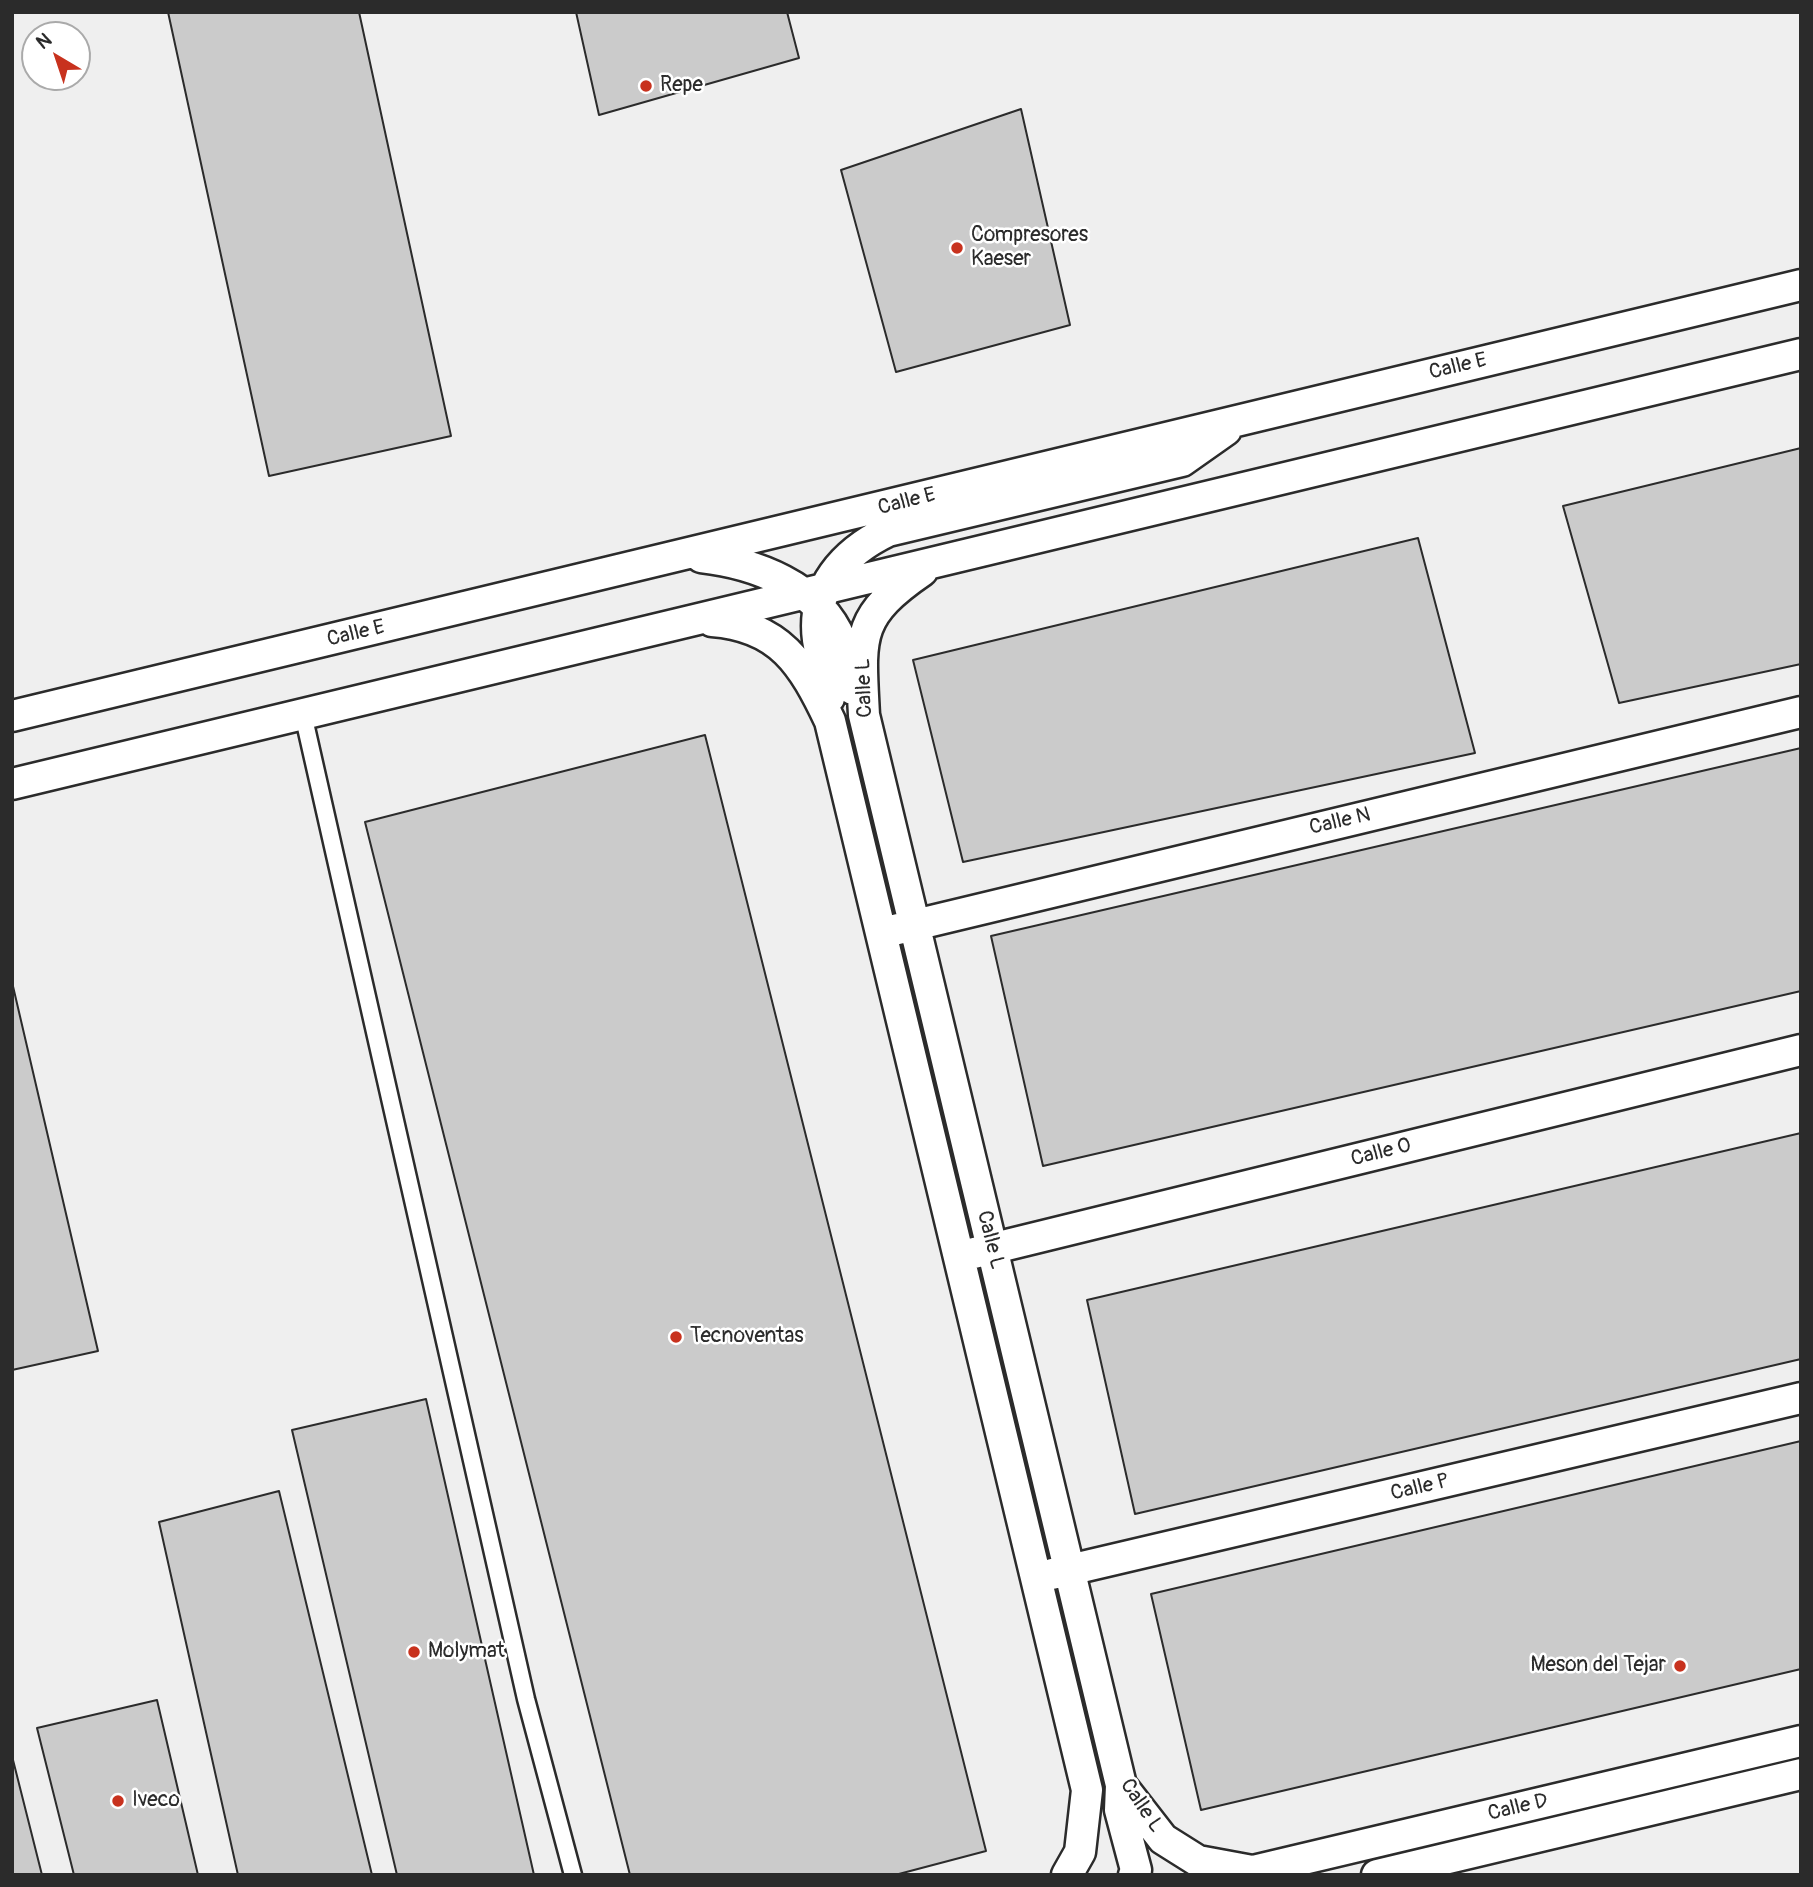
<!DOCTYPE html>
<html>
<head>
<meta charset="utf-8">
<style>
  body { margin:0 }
  #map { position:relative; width:1813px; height:1887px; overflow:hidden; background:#fff; font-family:Pangolin,sans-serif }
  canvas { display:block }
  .frame { position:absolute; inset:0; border:14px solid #2b2b2b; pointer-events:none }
  .north { position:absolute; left:21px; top:21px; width:70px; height:70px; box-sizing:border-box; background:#fff; border:2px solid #aaa; border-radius:50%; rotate:321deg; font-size:19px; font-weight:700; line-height:28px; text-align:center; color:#2b2b2b }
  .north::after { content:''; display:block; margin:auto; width:24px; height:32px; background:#c8321e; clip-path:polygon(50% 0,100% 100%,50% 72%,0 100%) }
</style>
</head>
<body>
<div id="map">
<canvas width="1813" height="1887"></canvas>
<div class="frame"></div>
<div class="north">N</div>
</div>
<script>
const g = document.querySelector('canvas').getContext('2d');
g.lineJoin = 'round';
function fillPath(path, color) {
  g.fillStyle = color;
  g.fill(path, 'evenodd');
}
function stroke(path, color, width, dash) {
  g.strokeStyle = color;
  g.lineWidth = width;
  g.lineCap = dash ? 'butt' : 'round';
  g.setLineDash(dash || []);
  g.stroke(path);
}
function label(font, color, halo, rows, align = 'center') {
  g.font = font + ' Pangolin,sans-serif';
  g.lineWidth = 5;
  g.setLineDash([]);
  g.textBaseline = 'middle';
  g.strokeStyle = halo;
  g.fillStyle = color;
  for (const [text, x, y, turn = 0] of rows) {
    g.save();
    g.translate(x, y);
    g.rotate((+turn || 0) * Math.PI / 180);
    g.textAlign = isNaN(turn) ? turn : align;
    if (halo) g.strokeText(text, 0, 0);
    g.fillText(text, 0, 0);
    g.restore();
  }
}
fillPath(new Path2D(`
  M12,12H1801V1875H12ZM35,35H77V77H35Z`), '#efefef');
const building = new Path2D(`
  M168,12H359L451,436L269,476Z
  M576,12H787L799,58L599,115Z
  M1021,109L1070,325L896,372L841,170Z
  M1801,448V664L1619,703L1563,506Z
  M1418,538L1475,753L963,862L913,660Z
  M705,735L986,1851L895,1875H630L365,822Z
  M1801,748V991L1043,1166L991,936Z
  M12,982L98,1351L12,1370Z
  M1801,1133V1359L1135,1514L1087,1300Z
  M426,1399L534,1875H397L292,1430Z
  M1801,1441V1669L1201,1810L1151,1594Z
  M279,1491L372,1875H238L159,1522Z
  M157,1700L198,1875H74L37,1728Z
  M12,1756L42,1875H12Z`);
fillPath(building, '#cbcbcb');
stroke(building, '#2b2b2b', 2);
const lane = new Path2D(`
  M303,714L526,1699L573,1875`);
const street = new Path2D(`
  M701,557C754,563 819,586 841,641C847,656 847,673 853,689
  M922,571C855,617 860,637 864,715L1121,1785L1163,1839L1198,1861L1252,1871
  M712,621C780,626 803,664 830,721L1087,1790L1080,1852L1067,1875
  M829,698C829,679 821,659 818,640C811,588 844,552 888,531L1182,461L1226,430
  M12,716L1801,285
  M12,784L1801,354
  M894,930L1801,712
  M974,1253L1801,1050
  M1052,1574L1801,1398
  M1121,1785L1120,1810L1136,1870L1134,1875
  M1236,1875L1801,1741
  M1377,1875L1801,1774`);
stroke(lane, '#2b2b2b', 21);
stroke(street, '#2b2b2b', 35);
stroke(lane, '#fff', 16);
stroke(street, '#fff', 30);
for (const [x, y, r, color] of [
  [646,86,7,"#c8321e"],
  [957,248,7,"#c8321e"],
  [676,1337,7,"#c8321e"],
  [414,1652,7,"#c8321e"],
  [1680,1666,7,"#c8321e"],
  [118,1801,7,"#c8321e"]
]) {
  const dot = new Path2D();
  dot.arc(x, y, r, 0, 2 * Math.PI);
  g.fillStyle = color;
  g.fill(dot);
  stroke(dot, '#fff', 2.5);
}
label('21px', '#2b2b2b', '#fff', [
  ["Repe",660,86],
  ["Compresores",971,236],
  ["Kaeser",971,260],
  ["Tecnoventas",690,1337],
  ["Molymat",428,1652],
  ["Meson del Tejar",1666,1666,"right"],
  ["Iveco",132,1801]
], 'left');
label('21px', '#2b2b2b', '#fff', [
  ["Calle E",1458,367,-13],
  ["Calle E",907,502,-14],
  ["Calle E",356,634,-13],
  ["Calle L",865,688,-92],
  ["Calle N",1340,822,-13],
  ["Calle O",1381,1153,-14],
  ["Calle L",990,1240,76],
  ["Calle P",1420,1488,-13],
  ["Calle L",1141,1806,56],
  ["Calle D",1518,1808,-13]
]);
</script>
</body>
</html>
